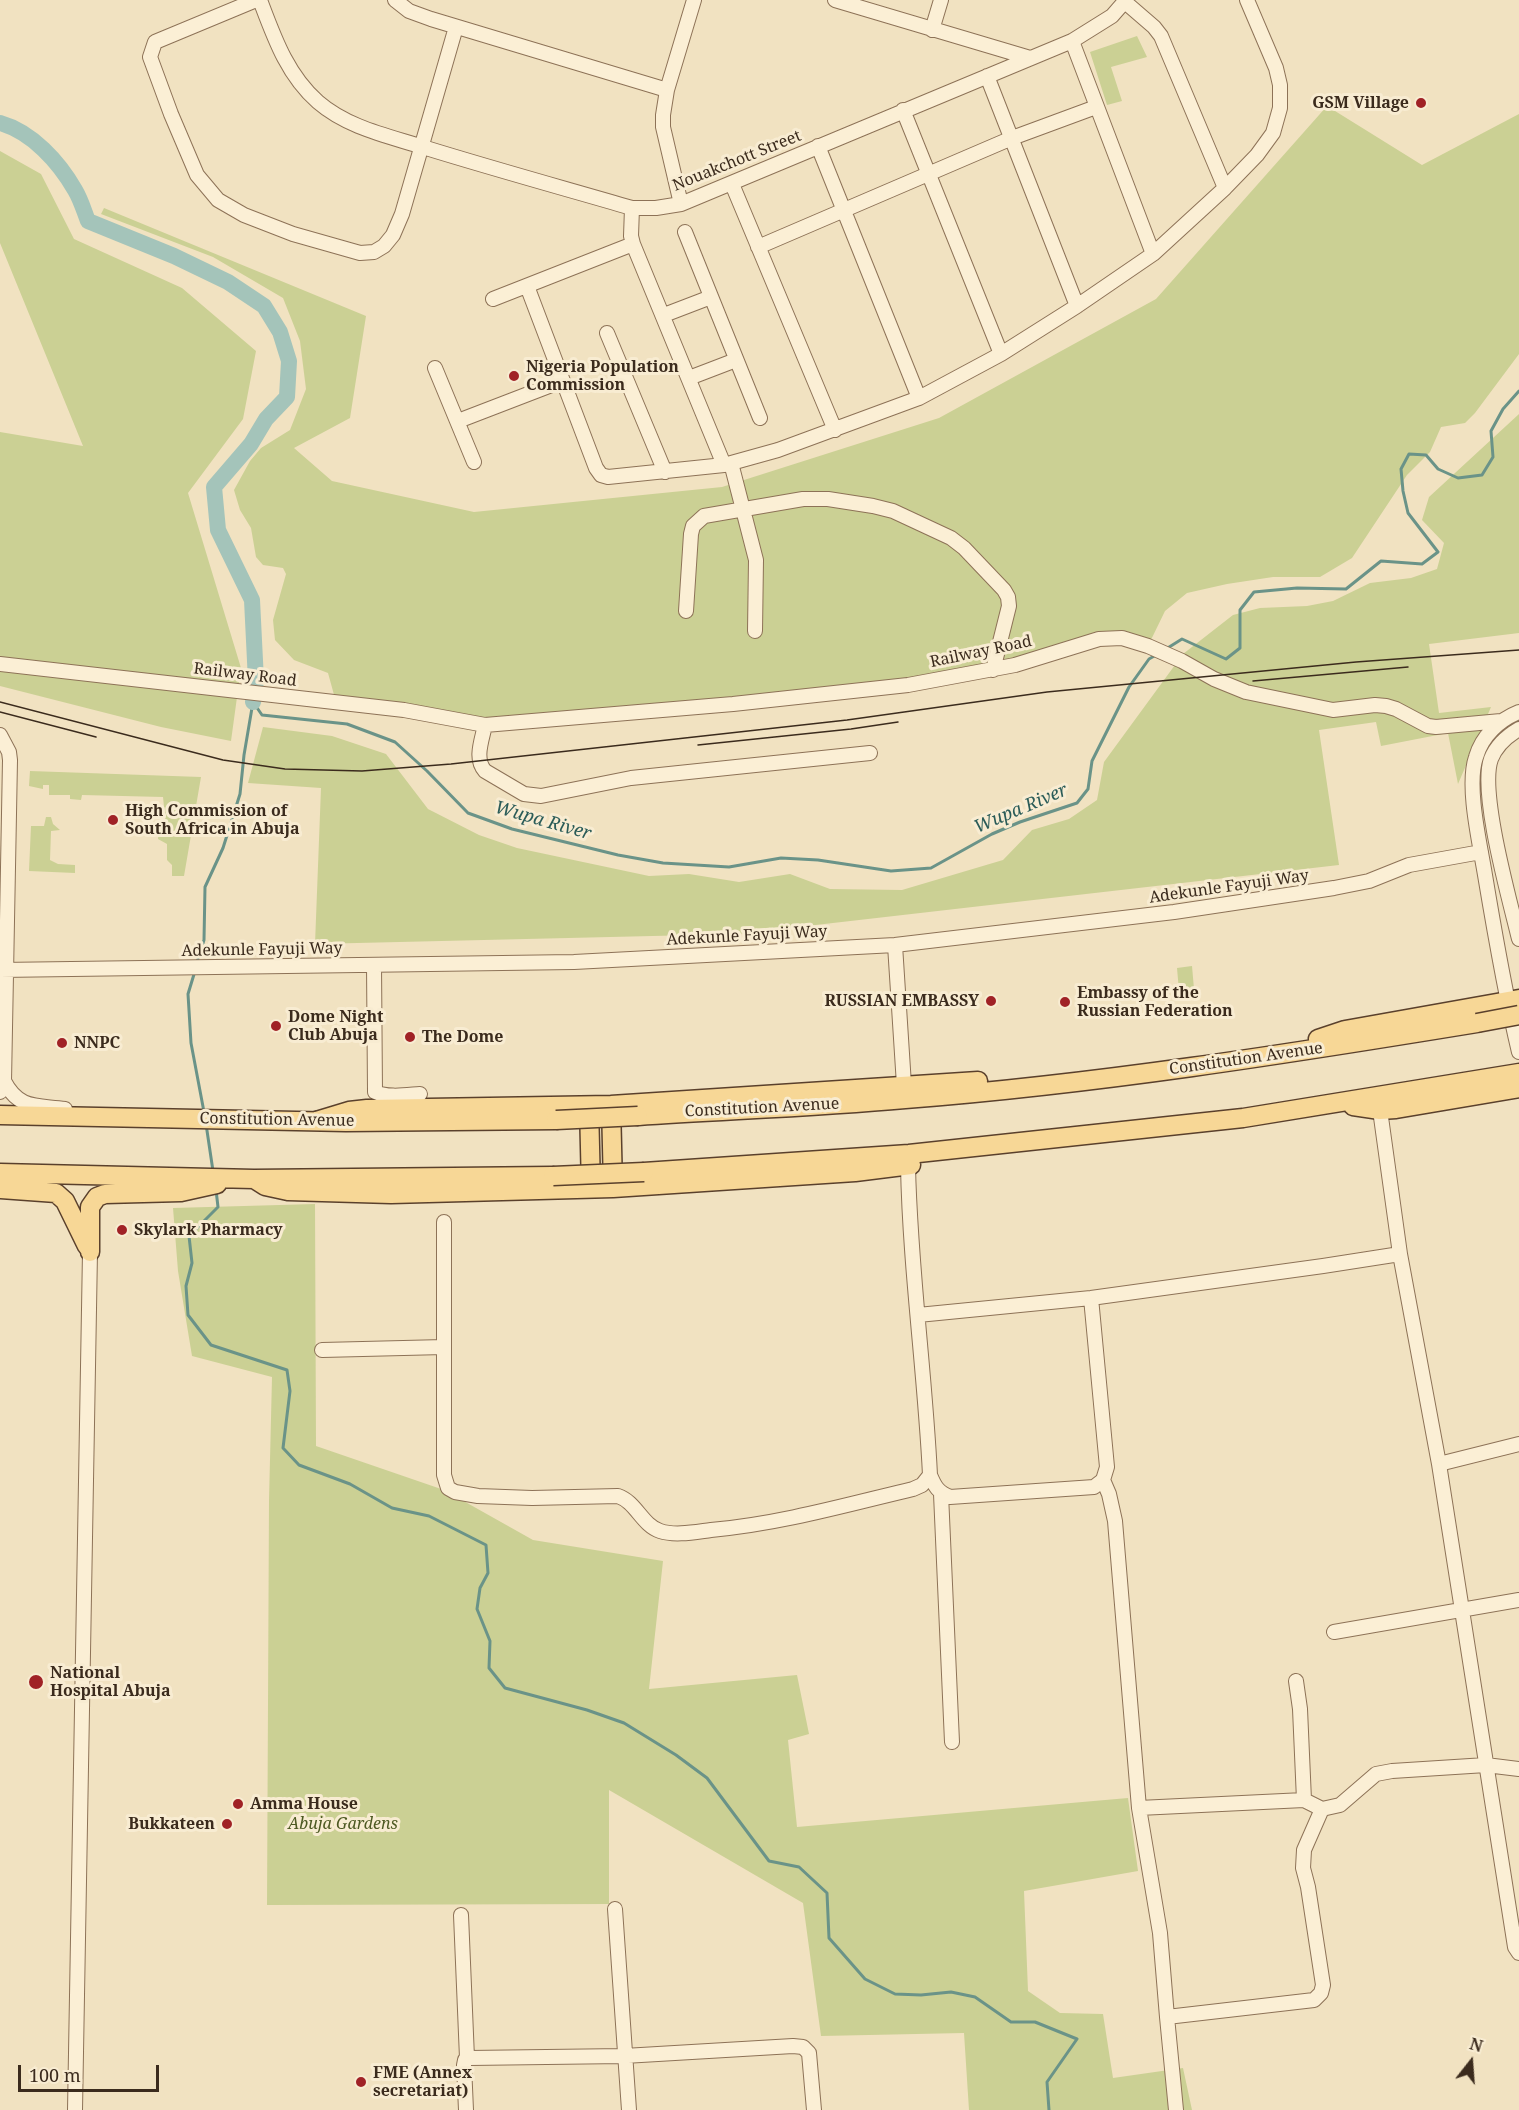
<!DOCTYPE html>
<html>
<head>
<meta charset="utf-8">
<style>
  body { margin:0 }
  #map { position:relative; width:1519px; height:2110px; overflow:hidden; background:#f1e2c1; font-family:"Noto Serif",serif }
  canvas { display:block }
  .north { position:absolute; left:1441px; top:2032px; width:60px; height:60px; -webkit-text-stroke:4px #f8ecd2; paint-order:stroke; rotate:17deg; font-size:16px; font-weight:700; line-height:24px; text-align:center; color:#3b2b1d }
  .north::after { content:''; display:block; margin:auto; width:21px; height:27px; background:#3b2b1d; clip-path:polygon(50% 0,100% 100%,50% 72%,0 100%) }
  .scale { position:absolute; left:18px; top:2065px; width:141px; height:27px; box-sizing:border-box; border:3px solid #3b2b1d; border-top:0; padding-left:8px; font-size:18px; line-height:21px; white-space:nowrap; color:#3b2b1d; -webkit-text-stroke:4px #f8ecd2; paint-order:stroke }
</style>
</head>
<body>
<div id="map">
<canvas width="1519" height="2110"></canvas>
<div class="north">N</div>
<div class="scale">100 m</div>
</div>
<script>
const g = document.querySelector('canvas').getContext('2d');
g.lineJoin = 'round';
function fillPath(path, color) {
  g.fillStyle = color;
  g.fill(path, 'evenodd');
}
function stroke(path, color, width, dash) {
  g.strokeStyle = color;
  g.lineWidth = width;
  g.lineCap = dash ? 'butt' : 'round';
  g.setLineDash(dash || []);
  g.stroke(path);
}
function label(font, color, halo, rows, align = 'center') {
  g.font = font + ' "Noto Serif",serif';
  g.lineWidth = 6;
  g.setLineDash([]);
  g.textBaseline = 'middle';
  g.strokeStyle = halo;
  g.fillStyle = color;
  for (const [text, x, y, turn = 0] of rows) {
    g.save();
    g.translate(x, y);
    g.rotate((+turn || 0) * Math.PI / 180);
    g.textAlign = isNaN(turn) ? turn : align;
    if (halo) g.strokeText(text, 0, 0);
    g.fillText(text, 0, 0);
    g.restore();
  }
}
fillPath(new Path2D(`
  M1137,36L1147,57L1111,67L1122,101L1107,105L1090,52Z
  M1327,106L1422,165L1519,114V354L1475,413L1465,423L1441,427L1430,452L1407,475L1352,558L1320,577H1273L1227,584L1187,593L1165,611L1148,646L1122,638L993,670L485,725L336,702L328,673L294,660L275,640L273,620L286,574L283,568L263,565L256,557L251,528L240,510L234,490L250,461L261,448L290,430L306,389L300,341L283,298L213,257L101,214L104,208L366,316L350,418L294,448L332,481L474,512L722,487L939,418L1156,299Z
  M0,151L41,174L74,239L182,288L256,351L243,419L188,493L241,668L231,741L161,727L0,686V432L83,446L0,243Z
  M1519,414V633L1429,644L1439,713L1491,707L1458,784L1448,733L1381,746L1376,722L1319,730L1339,865L737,934L315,944L321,788L248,783L263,727L332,736L386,754L428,809L479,835L517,848L649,876L689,874L739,882L790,874L830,889L902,890L1003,860L1032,830L1069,819L1097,800L1104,762L1183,654L1233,615L1260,608L1307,606L1333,601L1370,583L1411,578L1437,569L1444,543L1422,520L1429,497Z
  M30,771L201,777L184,876H172V865L167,860V844L158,839L159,827L166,826L163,797L82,795L81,800L70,799V795H49V785H43V789L29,786Z
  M46,817H51L53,824L60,830L51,831L50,860L58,864L75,865V873L29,871L31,826H44Z
  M1192,966L1194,989L1179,991L1177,968Z
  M315,1204L316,1446L444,1490L533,1540L663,1561L649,1689L797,1675L809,1734L788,1740L797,1827L1128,1798L1138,1871L1024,1891L1028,1991L1060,2013L1103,2014L1113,2078L1183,2068L1192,2110H969L964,2033L821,2036L803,1903L609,1790V1904L267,1905L269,1501L272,1377L192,1356L178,1271L173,1208Z`), '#cbd094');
stroke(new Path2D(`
  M1166,649L1182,639L1226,659L1240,648V610L1254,592L1297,588L1346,589L1381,561L1422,564L1438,552L1408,513L1403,491L1401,469L1409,454L1426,455L1438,469L1458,478L1482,475L1493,457L1491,431L1503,409L1519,391
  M253,702L262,715L347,724L395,742L427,771L468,813L512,829L618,855L663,863L729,867L781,858L818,860L891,871L931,868L992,834L1020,822L1077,803L1088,789L1092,761L1129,687L1149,659L1156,655
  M197,962L204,940L205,887L223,848L240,794L244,755L253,702
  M195,971L188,994L191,1043L204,1112
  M206,1124L213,1171
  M216,1190L218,1207L189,1236L192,1263L186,1286L188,1315L211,1345L287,1370L290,1391L283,1448L299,1465L350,1484L392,1508L429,1516L486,1545L488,1573L480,1588L477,1609L490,1641L489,1668L505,1688L587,1710L624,1723L676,1755L707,1778L769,1861L799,1867L827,1893L829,1938L865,1979L895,1994L921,1995L951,1992L975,1997L1011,2022H1035L1077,2039L1047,2082L1049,2110`), '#6a9388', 3);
stroke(new Path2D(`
  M0,123C32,132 59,162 75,190C81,200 84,211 88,221L174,256L228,282L264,306L280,332L289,361L287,397L266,419L251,444L214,487L218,530L252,600L256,681L253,702`), '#a4c4ba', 16);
const minor = new Path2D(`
  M256,0L155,42L150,57L171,114L197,175L218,200L244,215L293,234L360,253L374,252L384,246L393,235L402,214L456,27
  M260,0C274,37 287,75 318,102C348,128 389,136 426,148C494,169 563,188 632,208H656L681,204L1072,41L1112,16L1126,0
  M395,0L409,11L431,19L667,90L663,115V127L681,204
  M835,0L1030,58
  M1125,2L1154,27L1161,36L1225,188
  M932,30L941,0
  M1072,41L1153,254
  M987,76L1077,306
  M667,90L694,0
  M903,110L1001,354
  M818,146L919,398
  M732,184L835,430
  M632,208L631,236L633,244L724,465
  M685,232L760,418
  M758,247L1012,138L1096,107
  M527,286L596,468L601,475L608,477L724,465L778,450L919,398L1001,354L1077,306L1153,254L1225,188L1257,155L1273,133L1280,108V85L1276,68L1247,0
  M493,299L633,244
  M664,315L711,297
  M607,333L665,472
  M435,368L474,462
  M689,378L736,360
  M458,421L562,381
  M731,463L756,560L755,631
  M686,611L691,534L693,526L704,516L803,499H828L873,506L893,511L951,538L964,548L1004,590L1008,597L1009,606L993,670
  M0,664L404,710L485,725L733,704L908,685L1015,665L1099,639L1122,638L1148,646L1182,661L1214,679L1246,692L1333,710L1375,705L1386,706L1396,709L1428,726L1436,727L1501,721
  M1519,712C1499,720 1482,736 1476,757C1466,786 1480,844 1485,875C1495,935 1505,994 1519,1052
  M485,725C482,740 474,759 485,771L524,794L541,796L631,778L870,753
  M1519,729C1507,736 1496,746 1491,759C1479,792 1510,901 1519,939
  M0,735L9,752L10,760L4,1081L0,1092
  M895,945L904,1085
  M374,965L375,1092C388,1098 406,1095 420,1094
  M0,970L574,962L895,945L1174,912L1334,888L1369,881L1409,865L1481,852
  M4,1081C19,1110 37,1105 65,1109
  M908,1166C910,1269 925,1372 930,1475C935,1487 938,1492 950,1497L1094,1487L1103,1480L1107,1467L1091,1298
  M444,1222V1475L448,1488L455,1492L478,1496L532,1498L618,1496C636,1502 642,1525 660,1531C675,1536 695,1532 711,1530C779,1524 846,1505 913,1489L922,1485L930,1475
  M1400,1254L1439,1464
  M918,1315L1091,1298L1323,1266L1400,1254L1380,1110
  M322,1350L444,1347
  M1519,1444L1439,1464L1515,1947L1519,1953
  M1103,1480L1109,1494L1115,1521L1139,1808L1160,1933L1167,2017
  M941,1494L952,1742
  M1334,1632L1519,1600
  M1296,1681L1300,1709L1304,1800
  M1139,1808L1304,1800L1322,1809L1340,1805L1376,1774L1392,1771L1486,1765L1519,1769
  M615,1909L629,2110
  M461,1915L467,2058
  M75,2110L90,1252
  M466,2110L464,2065L465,2060L469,2058L624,2056L793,2046L803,2047L809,2053L814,2110
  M1176,2110L1167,2017L1314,2000L1321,1993L1323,1985L1308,1887L1303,1868L1304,1850L1322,1809`);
const major = new Path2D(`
  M1318,1039L1345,1030L1519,999
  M611,1105L613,1187
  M589,1106L591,1188
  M1353,1106L1380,1110L1396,1109L1519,1088
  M0,1115L346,1122L556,1120
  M638,1116C727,1110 816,1107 905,1099C1097,1084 1287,1054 1477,1023
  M316,1121L349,1111L367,1109L611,1105L978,1081
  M644,1172L909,1154L1243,1118L1519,1073
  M0,1173L254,1179L553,1176
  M254,1179L265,1186L288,1191L391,1194L613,1188L855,1172L911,1165
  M0,1189L56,1193L65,1201L87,1246
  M90,1252V1207L97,1197L105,1194L181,1192L217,1184`);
stroke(minor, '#8d7257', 16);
stroke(major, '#5a402c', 21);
stroke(minor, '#fbefd5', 14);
stroke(major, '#f7d796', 18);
stroke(new Path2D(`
  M1253,681L1408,667
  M0,702L223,760L285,769L362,771L451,764L847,720L1047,692L1356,662L1519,650
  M0,712L96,737
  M698,745L851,729L898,722`), '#3b2b1d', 1.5);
const majorBridge = new Path2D(`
  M1477,1023L1519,1015
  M556,1120L638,1116
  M553,1176L644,1172`);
stroke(majorBridge, '#5a402c', 21, []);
stroke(majorBridge, '#f7d796', 18);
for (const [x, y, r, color] of [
  [1421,103,6,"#a02226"],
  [514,376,6,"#a02226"],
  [113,820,6,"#a02226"],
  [991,1001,6,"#a02226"],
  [1065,1002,6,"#a02226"],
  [276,1026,6,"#a02226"],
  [410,1037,6,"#a02226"],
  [62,1043,6,"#a02226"],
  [122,1230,6,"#a02226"],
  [36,1682,8,"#a02226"],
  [238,1804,6,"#a02226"],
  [227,1824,6,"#a02226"],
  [361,2082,6,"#a02226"]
]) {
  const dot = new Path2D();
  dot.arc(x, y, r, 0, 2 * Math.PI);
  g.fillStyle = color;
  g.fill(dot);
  stroke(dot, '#f8ecd2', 2);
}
label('bold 16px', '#3b2b1d', '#f8ecd2', [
  ["GSM Village",1409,103,"right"],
  ["Nigeria Population",526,367],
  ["Commission",526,385],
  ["High Commission of",125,811],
  ["South Africa in Abuja",125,829],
  ["Embassy of the",1077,993],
  ["Russian Federation",1077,1011],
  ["RUSSIAN EMBASSY",979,1001,"right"],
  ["Dome Night",288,1017],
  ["Club Abuja",288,1035],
  ["The Dome",422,1037],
  ["NNPC",74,1043],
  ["Skylark Pharmacy",134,1230],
  ["National",50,1673],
  ["Hospital Abuja",50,1691],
  ["Amma House",250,1804],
  ["Bukkateen",215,1824,"right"],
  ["FME (Annex",373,2073],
  ["secretariat)",373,2091]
], 'left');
label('16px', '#3b2b1d', '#f8ecd2', [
  ["Nouakchott Street",737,161,-22],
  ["Railway Road",981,652,-12],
  ["Railway Road",245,675,7],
  ["Adekunle Fayuji Way",1229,887,-8],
  ["Adekunle Fayuji Way",747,936,-3],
  ["Adekunle Fayuji Way",262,950,-1],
  ["Constitution Avenue",1246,1059,-8],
  ["Constitution Avenue",762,1108,-3],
  ["Constitution Avenue",277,1120,1]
]);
label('italic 16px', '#4d5922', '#f8ecd2', [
  ["Abuja Gardens",343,1824]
]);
label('italic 18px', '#2b5c58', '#f8ecd2', [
  ["Wupa River",1021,809,-23],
  ["Wupa River",543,821,16]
]);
</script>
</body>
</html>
